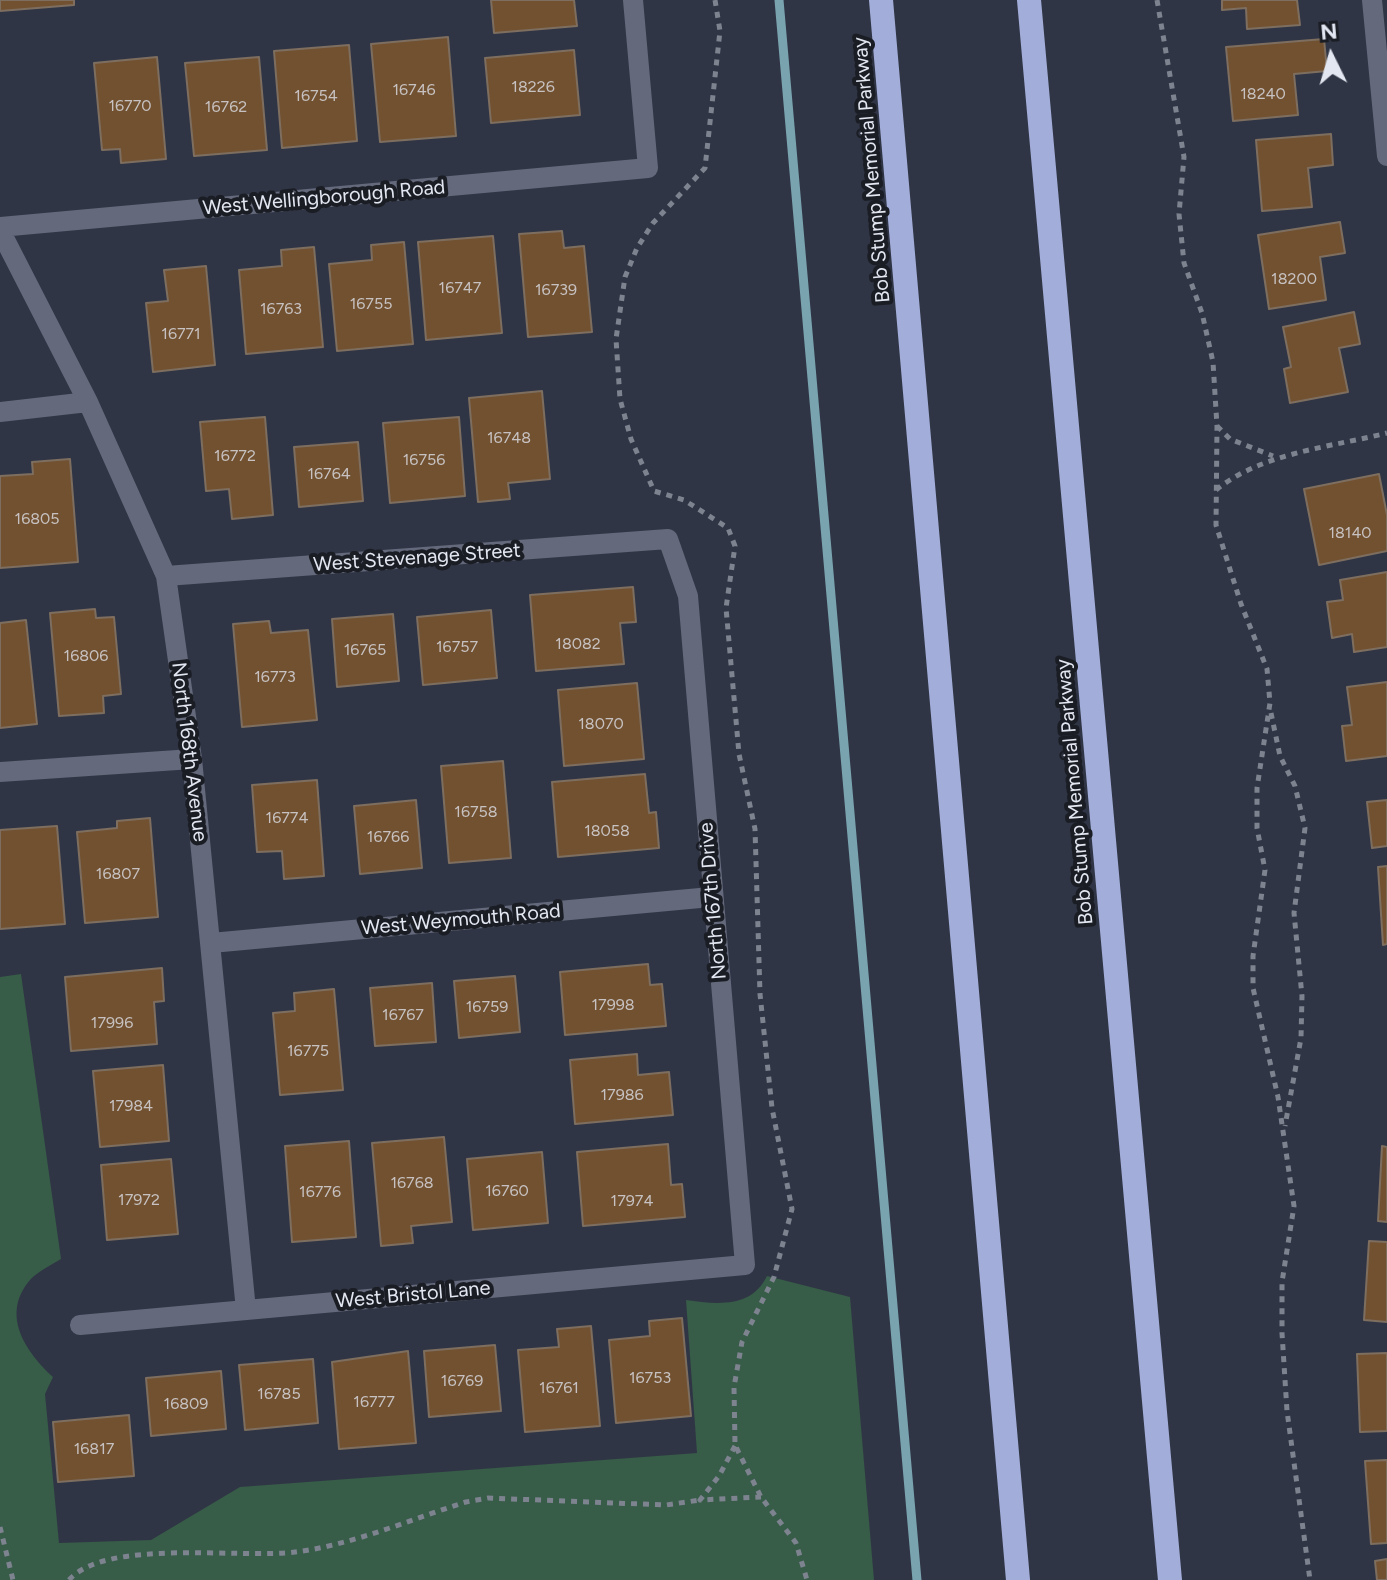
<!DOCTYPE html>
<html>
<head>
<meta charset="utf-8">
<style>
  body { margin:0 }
  #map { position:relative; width:1387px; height:1580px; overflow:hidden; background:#303545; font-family:Figtree,sans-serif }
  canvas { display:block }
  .north { position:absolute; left:1291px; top:16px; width:80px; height:80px; -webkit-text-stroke:6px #1a1d24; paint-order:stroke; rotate:355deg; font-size:22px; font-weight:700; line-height:32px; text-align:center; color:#e3e7f1 }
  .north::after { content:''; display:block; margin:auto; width:28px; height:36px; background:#e3e7f1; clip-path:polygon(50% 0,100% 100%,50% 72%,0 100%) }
</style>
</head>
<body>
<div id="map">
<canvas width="1387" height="1580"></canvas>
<div class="north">N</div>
</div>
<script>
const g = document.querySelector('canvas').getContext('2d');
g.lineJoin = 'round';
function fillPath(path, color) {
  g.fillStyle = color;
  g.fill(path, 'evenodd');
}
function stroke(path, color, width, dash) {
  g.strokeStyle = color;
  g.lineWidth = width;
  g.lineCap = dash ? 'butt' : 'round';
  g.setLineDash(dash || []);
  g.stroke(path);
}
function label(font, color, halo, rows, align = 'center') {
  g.font = font + ' Figtree,sans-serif';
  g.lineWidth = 8;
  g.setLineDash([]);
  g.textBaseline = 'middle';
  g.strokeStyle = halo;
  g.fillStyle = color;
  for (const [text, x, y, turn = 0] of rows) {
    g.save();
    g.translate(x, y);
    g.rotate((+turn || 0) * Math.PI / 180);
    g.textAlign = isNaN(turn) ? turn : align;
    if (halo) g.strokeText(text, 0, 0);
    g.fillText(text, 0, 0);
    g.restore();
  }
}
fillPath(new Path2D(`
  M21,974L61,1259C51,1265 37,1272 30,1280C0,1315 26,1352 53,1377L45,1394L59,1543L151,1540L240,1487L697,1453L686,1300C716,1304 751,1309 767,1276L850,1297L874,1580H0V977Z`), '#375c48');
stroke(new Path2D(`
  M779,0L917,1580`), '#79a3af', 9);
const building = new Path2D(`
  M0,0H74V5L0,11Z
  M491,0H574L577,26L494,33Z
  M1222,0H1297L1300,25L1247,29L1246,8L1222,10Z
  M448,37L456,136L380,142L371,44Z
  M1324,39L1327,71L1294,74L1298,115L1233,121L1226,47Z
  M349,45L357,141L282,148L274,51Z
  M574,50L580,115L491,123L485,58Z
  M157,57L166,159L121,163L120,149L102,150L94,63Z
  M259,57L267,150L194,156L185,63Z
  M1331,134L1333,165L1308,168L1312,207L1262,211L1256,140Z
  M1340,222L1345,253L1320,257L1326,300L1269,309L1258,235Z
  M562,231L564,248L584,246L592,332L528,337L519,234Z
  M493,236L502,333L426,340L418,242Z
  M404,242L413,344L337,351L329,264L372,260L371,245Z
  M314,247L323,347L246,354L239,270L282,266L281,250Z
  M206,266L215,365L153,372L146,303L168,301L164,270Z
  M1354,312L1360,344L1339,348L1348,392L1290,403L1284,369L1291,367L1283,327Z
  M542,391L550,479L508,483L510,499L478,502L469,398Z
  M265,417L273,515L232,519L229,489L206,491L200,422Z
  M459,417L465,496L390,503L383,423Z
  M358,442L363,501L299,507L294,447Z
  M70,459L78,562L0,568V476L33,474L32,462Z
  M1379,474L1387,515V551L1319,565L1304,489Z
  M1387,572V647L1354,652L1352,634L1332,638L1327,602L1343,600L1340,580Z
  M633,587L636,622L620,623L624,664L536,671L530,595Z
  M95,609L96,618L114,617L121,694L103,696L104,713L59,716L50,613Z
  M491,610L497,678L423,685L417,617Z
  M393,614L399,681L337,687L332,619Z
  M26,620L37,724L0,728V623Z
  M269,621L271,633L308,630L317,720L242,727L233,624Z
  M1387,682V756L1346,761L1342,726L1352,725L1347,687Z
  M637,683L644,759L564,766L558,690Z
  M503,761L511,858L449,863L441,766Z
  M645,774L649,813L656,812L659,848L558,857L552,782Z
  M317,780L324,876L284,879L282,851L257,852L252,785Z
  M416,800L422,868L360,874L354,806Z
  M1387,800V846L1372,848L1367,802Z
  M150,818L158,917L85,923L77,832L117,828V821Z
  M57,826L65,924L0,929V830Z
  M1387,866V944L1383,945L1378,867Z
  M648,964L650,985L662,984L666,1026L565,1035L560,972Z
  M162,968L164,1001L154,1002L157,1044L71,1051L65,977Z
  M515,976L520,1032L459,1038L454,981Z
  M432,983L436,1042L375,1046L370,988Z
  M334,989L343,1090L280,1095L273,1013L295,1011L294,993Z
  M637,1054L638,1075L669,1072L673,1115L575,1124L570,1060Z
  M163,1065L169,1141L100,1147L93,1071Z
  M444,1137L452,1222L411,1226L413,1243L381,1246L372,1143Z
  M349,1141L356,1237L292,1242L285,1146Z
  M668,1144L671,1185L682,1184L685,1217L583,1226L577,1152Z
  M1382,1146L1387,1147V1222L1378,1221Z
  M542,1152L548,1223L473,1230L467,1159Z
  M171,1159L178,1234L107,1240L101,1165Z
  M1369,1241L1387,1242V1322L1364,1320Z
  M682,1318L691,1416L616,1423L609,1340L650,1336L649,1321Z
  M591,1326L600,1426L525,1432L518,1350L559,1347L557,1329Z
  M495,1345L501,1411L429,1417L424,1351Z
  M408,1351L416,1443L339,1449L332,1362Z
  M1387,1353V1431L1360,1432L1357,1354Z
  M313,1359L318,1423L245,1430L239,1365Z
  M221,1371L226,1429L151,1436L146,1378Z
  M129,1415L134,1476L58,1482L53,1422Z
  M1387,1460V1543L1371,1544L1365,1461Z
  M1387,1559V1580H1377L1375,1561Z`);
fillPath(building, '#725131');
stroke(building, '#7d6e5f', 2);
stroke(new Path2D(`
  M715,0L720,31L705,168L653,223L637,248L625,277L616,339L620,399L631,439L654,491L684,500L728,528L735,546L726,608L739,754L755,829L760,994L772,1108L792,1209L774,1277L742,1342L734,1387L735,1445L761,1497L796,1543L807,1580
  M1157,0L1184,157L1179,214L1184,263L1202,313L1213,362L1217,426L1216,525L1241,604L1267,669L1270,703L1257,788V828L1265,870L1253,956V988L1278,1097L1294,1206L1282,1282V1333L1287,1411L1310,1580
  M1217,426L1230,439L1273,456
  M1216,490C1261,453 1331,447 1387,433
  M1271,713L1280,756L1295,786L1305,828L1294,913L1302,996L1301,1038L1285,1126
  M735,1446L719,1476L700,1500L761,1497
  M0,1527L13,1580
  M69,1580C106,1538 240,1559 295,1552C353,1545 411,1519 466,1502L488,1498L666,1505L700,1500`), '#7e8390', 5, [6, 6]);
stroke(new Path2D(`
  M1372,0L1387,156
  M0,227L648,168L633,0
  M0,230L88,402L166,576L192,759L246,1310
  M0,412L88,402
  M0,772L192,759
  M211,943L711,897
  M80,1325L745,1265L688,596L668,539L166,576`), '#64697b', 20);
stroke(new Path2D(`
  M881,0L1018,1580
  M1029,0L1170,1580`), '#a2aed9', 24);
label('16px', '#c7c2c1', null, [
  ["18226",533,87],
  ["16746",414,90],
  ["18240",1263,94],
  ["16754",316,96],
  ["16770",130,106],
  ["16762",226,107],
  ["18200",1294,279],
  ["16747",460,288],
  ["16739",556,290],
  ["16755",371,304],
  ["16763",281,309],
  ["16771",181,334],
  ["16748",509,438],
  ["16772",235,456],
  ["16756",424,460],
  ["16764",329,474],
  ["16805",37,519],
  ["18140",1350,533],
  ["18082",578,644],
  ["16757",457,647],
  ["16765",365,650],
  ["16806",86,656],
  ["16773",275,677],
  ["18070",601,724],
  ["16758",476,812],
  ["16774",287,818],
  ["18058",607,831],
  ["16766",388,837],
  ["16807",118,874],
  ["17998",613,1005],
  ["16759",487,1007],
  ["16767",403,1015],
  ["17996",112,1023],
  ["16775",308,1051],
  ["17986",622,1095],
  ["17984",131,1106],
  ["16768",412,1183],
  ["16760",507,1191],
  ["16776",320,1192],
  ["17972",139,1200],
  ["17974",632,1201],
  ["16753",650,1378],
  ["16769",462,1381],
  ["16761",559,1388],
  ["16785",279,1394],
  ["16777",374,1402],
  ["16809",186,1404],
  ["16817",94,1449]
]);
label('20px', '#e3e7f1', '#1a1d24', [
  ["Bob Stump Memorial Parkway",872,170,-95],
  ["West Wellingborough Road",324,198,-5],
  ["West Stevenage Street",417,558,-4],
  ["North 168th Avenue",189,752,83],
  ["Bob Stump Memorial Parkway",1075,792,-95],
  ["North 167th Drive",713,901,-95],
  ["West Weymouth Road",461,920,-5],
  ["West Bristol Lane",413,1295,-5]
]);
</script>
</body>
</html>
